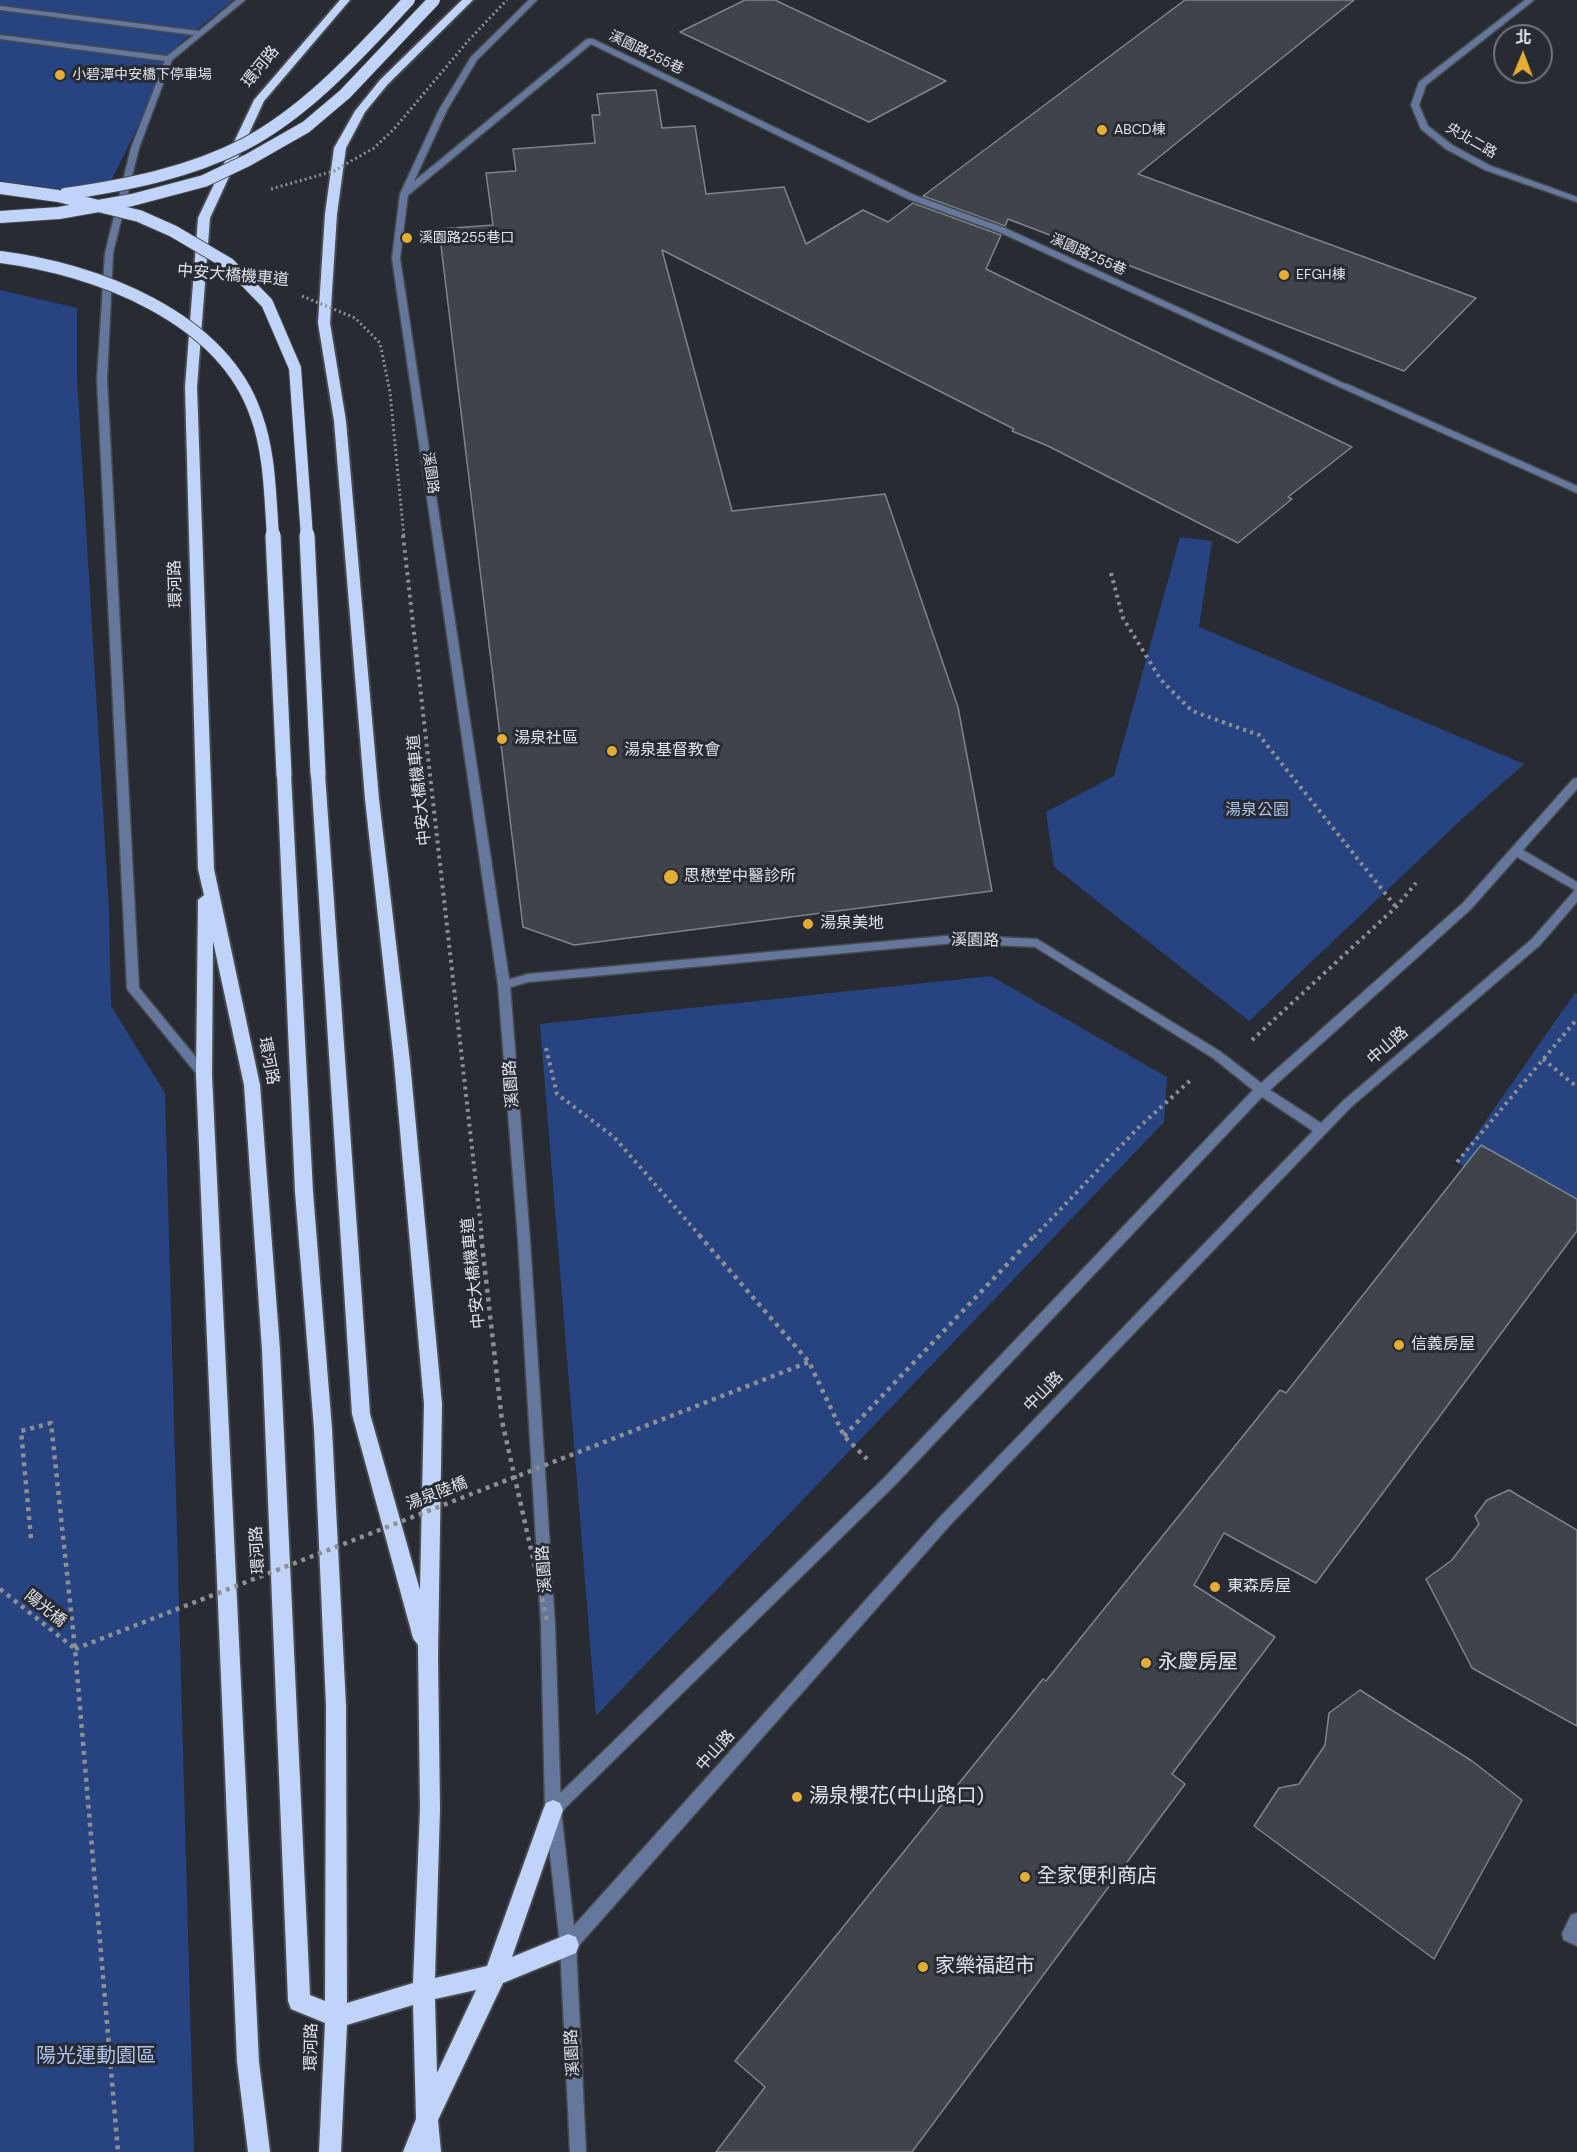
<!DOCTYPE html>
<html>
<head>
<meta charset="utf-8">
<style>
  body { margin:0 }
  #map { position:relative; width:1577px; height:2152px; overflow:hidden; background:#282b32; font-family:"DM Sans","Noto Sans TC",sans-serif }
  canvas { display:block }
  .north { position:absolute; left:1493px; top:24px; width:60px; height:60px; box-sizing:border-box; background:#282b32; border:2px solid #72757b; border-radius:50%; rotate:1deg; font-size:16px; font-weight:700; line-height:24px; text-align:center; color:#e1e4e8 }
  .north::after { content:''; display:block; margin:auto; width:21px; height:27px; background:#e4ae35; clip-path:polygon(50% 0,100% 100%,50% 72%,0 100%) }
</style>
</head>
<body>
<div id="map">
<canvas width="1577" height="2152"></canvas>
<div class="north">北</div>
</div>
<script>
const g = document.querySelector('canvas').getContext('2d');
g.lineJoin = 'round';
function fillPath(path, color) {
  g.fillStyle = color;
  g.fill(path, 'evenodd');
}
function stroke(path, color, width, dash) {
  g.strokeStyle = color;
  g.lineWidth = width;
  g.lineCap = dash ? 'butt' : 'round';
  g.setLineDash(dash || []);
  g.stroke(path);
}
function label(font, color, halo, rows, align = 'center') {
  g.font = font + ' "DM Sans","Noto Sans TC",sans-serif';
  g.lineWidth = 6;
  g.setLineDash([]);
  g.textBaseline = 'middle';
  g.strokeStyle = halo;
  g.fillStyle = color;
  for (const [text, x, y, turn = 0] of rows) {
    g.save();
    g.translate(x, y);
    g.rotate((+turn || 0) * Math.PI / 180);
    g.textAlign = isNaN(turn) ? turn : align;
    if (halo) g.strokeText(text, 0, 0);
    g.fillText(text, 0, 0);
    g.restore();
  }
}
fillPath(new Path2D(`
  M0,0H233L178,45L104,195L0,181Z
  M0,290L77,308V378L109,911L111,1006L165,1093L194,2152H0Z
  M1180,537L1212,541L1199,627L1524,764L1463,818L1249,1021L1054,867L1046,812L1114,776Z
  M991,976L1167,1077L1164,1122L596,1716L540,1024Z
  M1575,993L1577,994V1233L1457,1162Z`), '#274480');
const building = new Path2D(`
  M745,0H775L946,81L869,122L680,32Z
  M1185,0H1354L1138,174L1476,298L1404,371L1008,219L1005,226L923,196Z
  M656,90L662,128L695,126L706,194L784,187L806,244L863,210L888,222L913,203L998,234L1001,235L986,269L1352,447L1288,497L1292,499L1238,543L1048,446L1012,431L1014,429L662,250L732,511L885,494L958,707L992,891L574,945L523,927L439,229L493,225L486,173L516,171L513,149L595,143L592,115H600L597,94Z
  M1481,1145L1577,1199V1231L1316,1583L1224,1533L1194,1585L1275,1637L1172,1774L1185,1784L912,2152H716L765,2087L735,2061L1043,1679L1046,1681L1280,1390L1286,1393Z
  M1509,1490L1577,1530V1726L1472,1668L1426,1579L1452,1560L1479,1524L1475,1516L1487,1500Z
  M1360,1690L1472,1761L1522,1800L1434,1959L1254,1826L1279,1788L1299,1784L1325,1745L1329,1713Z`);
fillPath(building, '#3f434a');
stroke(building, '#7f848b', 1.5);
const service = new Path2D(`
  M236,0H245L172,60L139,148L113,253L107,379L139,988L208,1072L210,1075L208,1078H200L127,989L97,379L105,253L131,148L165,61L0,39V35L167,56L194,35L0,10V6L199,31Z
  M587,39H593L914,195L1005,228L1352,387L1350,389H1344L999,232L908,199L591,44L407,196H401V192Z
  M1577,1913V1946L1564,1940L1562,1934L1571,1915Z`);
const minor = new Path2D(`
  M1525,0H1534L1426,85L1419,105L1428,126L1452,145L1491,166L1577,197V202L1485,170L1446,149L1421,129L1411,105L1419,82Z
  M1347,384L1577,486V493L1344,389V385Z
  M1577,778V789L1523,850L1577,882V902L1540,945L1351,1107L951,1524L574,1951L568,1953L562,1951L560,1945L562,1939L941,1516L1313,1131L1262,1097L895,1485L558,1815L553,1817L548,1815L545,1810L548,1805L885,1477L1253,1090L1213,1058L1035,947L955,943L528,982L504,989L498,985L500,982L528,974L955,935L1037,939L1221,1052L1261,1083L1463,903L1573,779ZM1517,857L1575,890L1532,939L1343,1101L1321,1123L1270,1090L1471,909Z`);
const tertiary = new Path2D(`
  M529,0H537L477,60L447,110L408,194L400,258L510,985L530,1240L555,1625L561,1810L576,1945L586,2152H570L560,1945L545,1810L541,1625L518,1240L498,985L392,258L400,194L439,110L471,57Z`);
const trunk = new Path2D(`
  M340,0H350L264,101L210,218L197,387L214,869L260,1085L280,1350L310,1995L325,2001L326,1706L314,1429L295,1192L277,775L284,770L289,771L291,775L313,1192L332,1429L346,1706L347,2003L413,1983L420,1809L418,1645L413,1638L352,1414L311,774L318,769L325,774L370,1414L420,1590L424,1404L394,1062L365,799L334,421L318,323L325,214L334,148L355,111L380,80L462,0H473L388,84L365,112L346,148L337,214L330,323L346,421L379,799L410,1062L442,1404L438,1656L440,1809L435,1978L487,1966L543,1810L546,1803L553,1800L560,1803L563,1810L512,1957L568,1934L576,1937L579,1945L576,1953L503,1983L438,2120L441,2152H403L416,2119L413,2005L347,2025L341,2152H319L325,2023L291,2009L288,2001L262,1350L244,1085L213,941L212,1075L259,2062L270,2152H248L237,2062L196,1075L198,900L204,895L198,869L185,387L198,218L254,100ZM476,1990L437,2073L435,1999Z`);
stroke(service, '#46494f', 3);
stroke(minor, '#46494f', 3);
stroke(tertiary, '#46494f', 3);
stroke(trunk, '#46494f', 4);
stroke(new Path2D(`
  M1111,573L1123,618L1161,680L1192,711L1259,735L1396,907
  M1252,1040L1396,907L1416,883
  M546,1048L557,1094L614,1137L701,1237
  M1543,1059L1577,1087
  M1457,1162L1577,1019
  M1034,1237L1138,1128L1193,1078`), '#8c8f94', 4, [3, 4.5]);
stroke(new Path2D(`
  M699,1235L809,1362L844,1436L867,1459
  M844,1436L1035,1235
  M31,1538L21,1431L51,1423L75,1649L118,2152
  M0,1589L74,1648`), '#8c8f94', 4.5, [4, 5]);
fillPath(service, '#65779a');
fillPath(minor, '#65779a');
fillPath(tertiary, '#65779a');
fillPath(trunk, '#c0d3f8');
const trunkBridgeFar1 = new Path2D(`
  M0,188L58,196L139,216L173,231L229,264L267,303L295,368L307,537
  M65,194C127,185 189,173 245,144C309,110 360,52 409,0
  M0,217L59,213L132,200L204,181L248,160L306,127L345,94L434,0
  M0,257C95,269 222,316 256,415C270,453 270,496 273,537`);
const trunkBridge = new Path2D(`
  M273,535L284,775
  M307,535L318,774`);
stroke(trunkBridgeFar1, '#46494f', 14, []);
stroke(trunkBridge, '#46494f', 18, []);
stroke(new Path2D(`
  M271,189L334,171L374,148L394,129L468,41L507,0
  M302,296L355,318L380,343L390,392L404,537`), '#8c8f94', 3, [2, 3]);
stroke(new Path2D(`
  M403,535L482,1237`), '#8c8f94', 4, [3, 4.5]);
stroke(new Path2D(`
  M481,1235L502,1421L548,1625
  M75,1649L809,1362`), '#8c8f94', 4.5, [4, 5]);
stroke(trunkBridgeFar1, '#c0d3f8', 12);
stroke(trunkBridge, '#c0d3f8', 15);
for (const [x, y, r, color] of [
  [60,75,6,"#e4ae35"],
  [1102,130,6,"#e4ae35"],
  [407,238,6,"#e4ae35"],
  [1284,275,6,"#e4ae35"],
  [502,739,6,"#e4ae35"],
  [612,751,6,"#e4ae35"],
  [671,877,8,"#e4ae35"],
  [808,924,6,"#e4ae35"],
  [1399,1345,6,"#e4ae35"],
  [1215,1587,6,"#e4ae35"],
  [1146,1663,6,"#e4ae35"],
  [797,1797,6,"#e4ae35"],
  [1025,1877,6,"#e4ae35"],
  [923,1967,6,"#e4ae35"]
]) {
  const dot = new Path2D();
  dot.arc(x, y, r, 0, 2 * Math.PI);
  g.fillStyle = color;
  g.fill(dot);
  stroke(dot, '#282b32', 2);
}
label('14px', '#e1e4e8', '#282b32', [
  ["溪園路255巷",646,53,26],
  ["央北二路",1471,141,30],
  ["溪園路255巷",1088,255,24],
  ["溪園路",430,473,82]
]);
label('14px', '#e1e4e8', '#282b32', [
  ["小碧潭中安橋下停車場",72,75],
  ["ABCD棟",1114,130],
  ["溪園路255巷口",419,238],
  ["EFGH棟",1296,275]
], 'left');
label('16px', '#e1e4e8', '#282b32', [
  ["環河路",261,67,-51],
  ["中安大橋機車道",233,276,5],
  ["環河路",176,584,-92],
  ["中安大橋機車道",420,790,-96],
  ["溪園路",975,941,1],
  ["中山路",1388,1046,-41],
  ["環河路",268,1061,79],
  ["溪園路",512,1084,-94],
  ["中安大橋機車道",474,1273,-96],
  ["中山路",1044,1392,-46],
  ["湯泉陸橋",437,1494,-21],
  ["環河路",258,1550,-93],
  ["溪園路",545,1569,-94],
  ["陽光橋",45,1609,39],
  ["中山路",716,1751,-48],
  ["環河路",312,2047,-89],
  ["溪園路",573,2053,-93]
]);
label('16px', '#e1e4e8', '#282b32', [
  ["湯泉社區",514,739],
  ["湯泉基督教會",624,751],
  ["思懋堂中醫診所",684,877],
  ["湯泉美地",820,924],
  ["信義房屋",1411,1345],
  ["東森房屋",1227,1587]
], 'left');
label('16px', '#adc3ed', '#282b32', [
  ["湯泉公園",1257,811]
]);
label('20px', '#e1e4e8', '#282b32', [
  ["永慶房屋",1158,1663],
  ["湯泉櫻花(中山路口)",809,1797],
  ["全家便利商店",1037,1877],
  ["家樂福超市",935,1967]
], 'left');
label('20px', '#adc3ed', '#282b32', [
  ["陽光運動園區",96,2057]
]);
</script>
</body>
</html>
